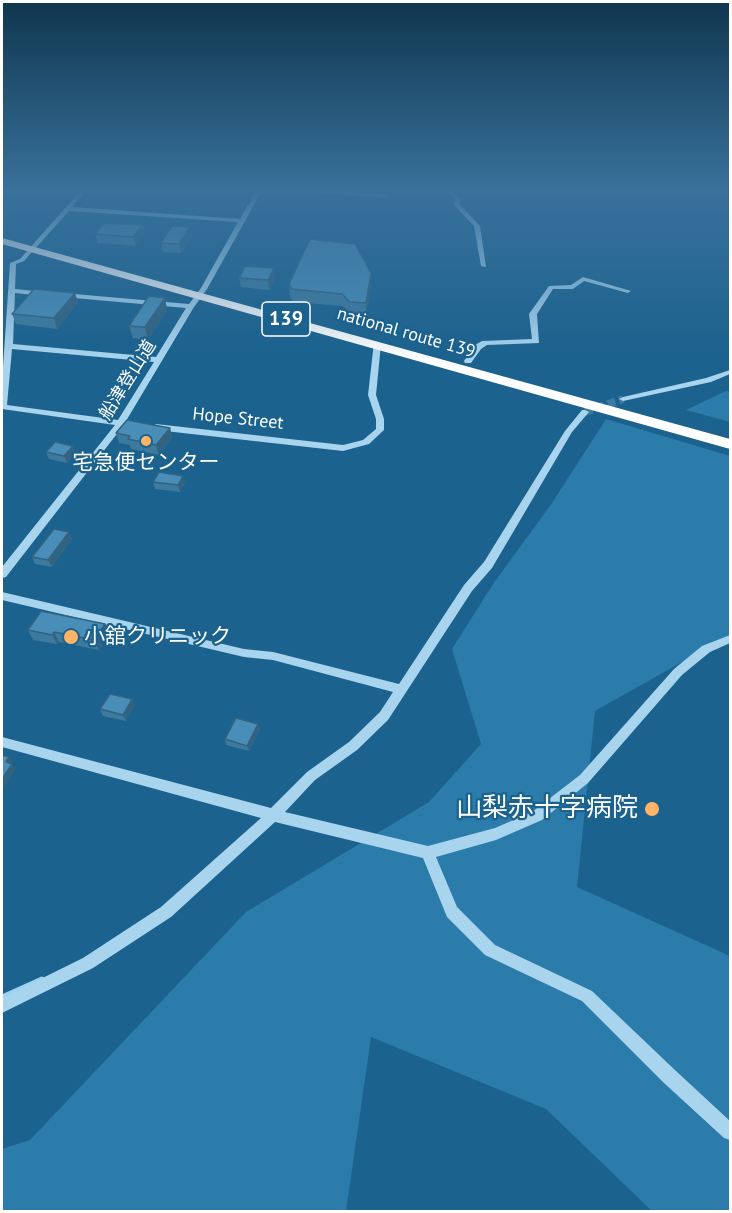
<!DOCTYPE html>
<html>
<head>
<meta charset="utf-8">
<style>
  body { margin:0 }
  #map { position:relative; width:732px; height:1213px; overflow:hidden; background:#1b628e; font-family:"PT Sans",sans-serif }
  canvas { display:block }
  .frame { position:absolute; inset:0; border:3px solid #fff; pointer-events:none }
</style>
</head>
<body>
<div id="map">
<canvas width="732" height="1213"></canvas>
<div class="frame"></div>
</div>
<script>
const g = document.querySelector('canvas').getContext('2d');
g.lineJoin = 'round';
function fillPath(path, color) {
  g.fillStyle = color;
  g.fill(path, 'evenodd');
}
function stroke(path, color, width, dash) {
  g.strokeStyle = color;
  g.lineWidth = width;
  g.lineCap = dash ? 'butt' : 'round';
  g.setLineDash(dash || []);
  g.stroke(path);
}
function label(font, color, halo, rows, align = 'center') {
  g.font = font + ' "PT Sans","Noto Sans JP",sans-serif';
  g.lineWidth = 4.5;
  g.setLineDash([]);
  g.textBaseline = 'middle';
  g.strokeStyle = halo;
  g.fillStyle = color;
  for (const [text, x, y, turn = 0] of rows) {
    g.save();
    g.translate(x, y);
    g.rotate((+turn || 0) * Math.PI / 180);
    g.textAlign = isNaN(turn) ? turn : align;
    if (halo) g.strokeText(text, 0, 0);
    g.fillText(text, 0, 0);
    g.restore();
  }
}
fillPath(new Path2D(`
  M726,391H730V422L686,410Z
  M606,419L730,456V635L595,711L577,887L730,956V1211H652L546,1109L371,1037L346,1211L2,1212V1149L30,1140L246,912L429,802L481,744L452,649L493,584L552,503Z`), '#2b7caa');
stroke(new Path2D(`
  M2,997L42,979`), '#9bd2f0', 5);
stroke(new Path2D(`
  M585,412L623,399`), '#3d7a9f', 8, [8, 4]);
fillPath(new Path2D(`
  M2,189H34L2,193Z
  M82,189H88L72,207L240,219L257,189H263L207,289L194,307L126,421L140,423L141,425L137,428L123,426L6,577L2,578V567L115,425L2,409V382L10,263L20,259ZM69,211L238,222L201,288L189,304L63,293L60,295L63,297L186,308L156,357L13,344L15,293L44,296L47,294L44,292L15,289L16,264L24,261ZM12,349L154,362L118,420L7,405Z
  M277,189H309L386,194L389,196L386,198Z
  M445,189H451L461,200L459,204L480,226L486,267L481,266L474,226L454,205L455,200Z
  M583,277L631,291L628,293L584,281L573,289H553L537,314L539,343L487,345L481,349L471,363H465L464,361L475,345L482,341L532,339L529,314L549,286L571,285Z
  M374,342L381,344L376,395L384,419V430L369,444L343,451L156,430L152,427L156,424L343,445L363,440L376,429V419L368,395Z
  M730,370V374L711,382L623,401L619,399L623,397L706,378Z
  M582,410H585L589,412L572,432L492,568L472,591L388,720L357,750L315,780L285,812L428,846L495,828L532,812L580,775L674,669L702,646L730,635V643L710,652L682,675L588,783L542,820L496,840L436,857L457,907L495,945L592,991L676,1071L730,1121V1140L724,1138L664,1083L582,1001L485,955L447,917L423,858L275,822L171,917L93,968L2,1013V998L83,958L161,907L261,818L2,747V737L271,808L307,772L349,742L380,712L393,692L273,660L244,657L2,600V592L244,649L273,652L399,684L464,585L484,562L565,431Z`), '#a8d4ee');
fillPath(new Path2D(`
  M2,238L730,439V449L2,244Z`), '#fff');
fillPath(new Path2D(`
  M142,225L144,234L135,246L98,243L95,234Z
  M192,237L181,253L163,252L161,243Z
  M274,268L275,278L269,290L241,287L239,278Z
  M289,284L371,286L366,315L350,314L343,306L293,302L290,297Z
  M75,293L78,303L57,329L16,324L12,314Z
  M165,298L167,310L148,340L133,338L129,326Z
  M170,428L172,438L159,455L131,449L130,445L119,443L116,433Z
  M46,452L75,453L67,463L49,459Z
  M153,482H185L180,492L155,489Z
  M69,532L72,539L52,567L35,564L32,557Z
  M105,624L109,634L99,650L59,642L57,644L33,640L28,630Z
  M132,699L135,705L126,721L103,716L100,709Z
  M258,724L260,730L249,751L226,745L225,739Z`), '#3e7a9e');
fillPath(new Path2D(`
  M142,225L144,234L135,246L133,237Z
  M190,227L192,237L181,253L179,244Z
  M274,268L275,278L269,290L268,280Z
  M371,273V286L366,315V303Z
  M75,293L78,303L57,329L54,318Z
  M165,298L167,310L148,340L145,327Z
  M170,428L172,438L159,455L156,445Z
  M73,446L75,453L67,463L64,456Z
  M183,476L185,482L180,492L178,485Z
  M69,532L72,539L52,567L48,560Z
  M105,624L109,634L99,650L94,640Z
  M54,632L59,642L57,644L52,635Z
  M132,699L135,705L126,721L123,715Z
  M258,724L260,730L249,751L247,746Z
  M9,757L13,763V764L16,769L2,791V779L6,762Z`), '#326381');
const building = new Path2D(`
  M105,223L142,225L133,237L95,234Z
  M172,226L190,227L179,244L161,243Z
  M310,239L355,244L371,273L366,303L350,302L342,294L292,289L289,284Z
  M245,266L274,268L268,280L239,278Z
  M34,289L75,293L54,318L12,314Z
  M149,296L165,298L145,327L129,326Z
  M127,420L170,428L156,445L128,439L130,436L116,433Z
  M55,442L73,446L64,456L46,452Z
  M159,472L183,476L178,485L153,482Z
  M54,529L69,532L48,560L32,557Z
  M41,611L105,624L94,640L54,632L52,635L28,630Z
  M110,694L132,699L123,715L100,709Z
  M236,718L258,724L247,746L225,739Z
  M2,755L9,757L6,762L12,764L2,779Z`);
fillPath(building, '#488eb8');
stroke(building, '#326381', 1.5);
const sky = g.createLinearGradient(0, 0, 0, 359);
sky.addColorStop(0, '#0f364e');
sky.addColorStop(0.53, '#39719b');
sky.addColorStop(1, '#39719b00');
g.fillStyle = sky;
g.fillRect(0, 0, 732, 359);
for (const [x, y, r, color] of [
  [146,441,6,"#ffb565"],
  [71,637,8,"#ffb565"],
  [652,809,8,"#ffb565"]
]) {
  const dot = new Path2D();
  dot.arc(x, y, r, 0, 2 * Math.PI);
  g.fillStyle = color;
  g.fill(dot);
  stroke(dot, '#1b628e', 2);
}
label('18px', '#fff', '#1b628e', [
  ["national route 139",406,333,16],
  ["船津登山道",128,380,-58],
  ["Hope Street",238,419,6]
]);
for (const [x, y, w] of [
  [286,319,48]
]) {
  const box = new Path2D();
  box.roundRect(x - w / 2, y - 17, w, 34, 4.5);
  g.fillStyle = '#1b628e';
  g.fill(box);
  stroke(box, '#fff', 1.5);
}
label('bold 20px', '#fff', null, [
  ["139",286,319]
]);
label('21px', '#fff', '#1b628e', [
  ["宅急便センター",146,463],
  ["小舘クリニック",84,637,"left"]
]);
label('26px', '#fff', '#1b628e', [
  ["山梨赤十字病院",638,809]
], 'right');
</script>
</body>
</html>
